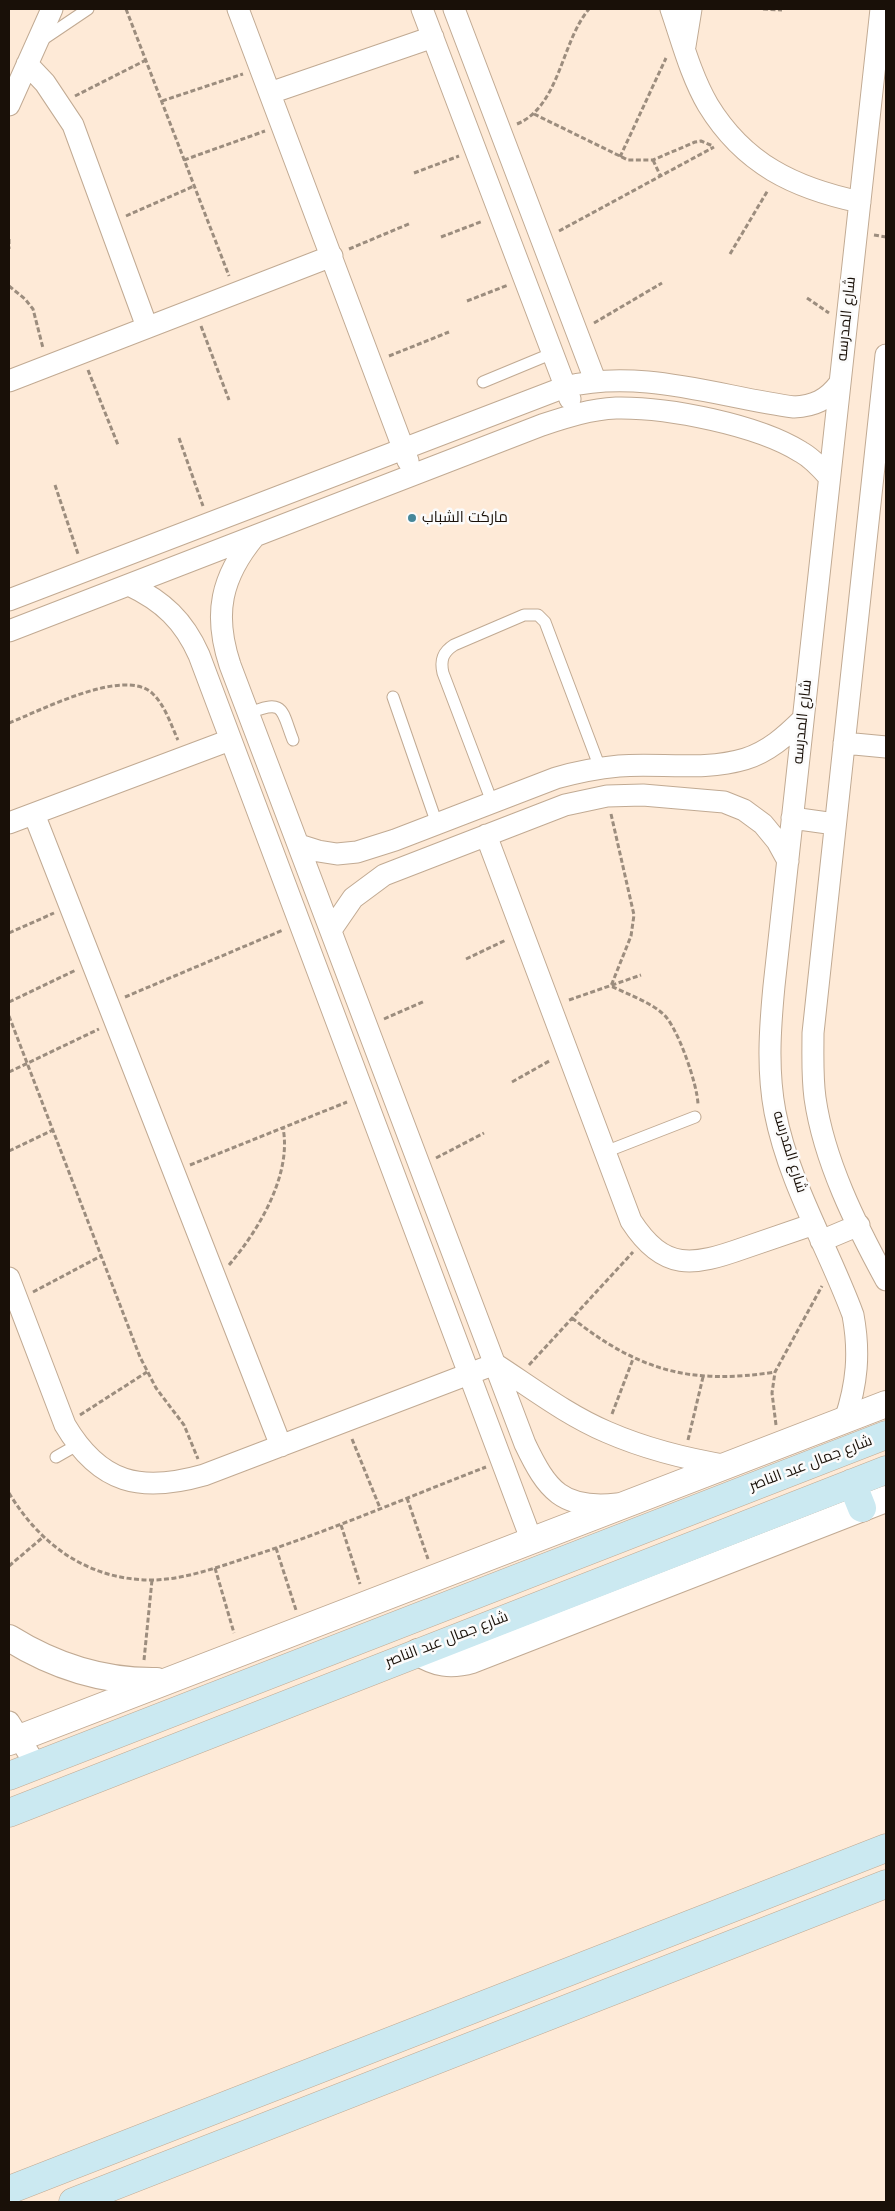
<!DOCTYPE html>
<html>
<head>
<meta charset="utf-8">
<style>
  body { margin:0 }
  #map { position:relative; width:895px; height:2211px; overflow:hidden; background:#feead7; font-family:Jost,sans-serif }
  canvas { display:block }
  .frame { position:absolute; inset:0; border:10px solid #191008; pointer-events:none }
</style>
</head>
<body>
<div id="map">
<canvas width="895" height="2211"></canvas>
<div class="frame"></div>
</div>
<script>
const g = document.querySelector('canvas').getContext('2d');
g.lineJoin = 'round';
function stroke(path, color, width, dash) {
  g.strokeStyle = color;
  g.lineWidth = width;
  g.lineCap = dash ? 'butt' : 'round';
  g.setLineDash(dash || []);
  g.stroke(path);
}
function label(font, color, halo, rows, align = 'center') {
  g.font = font + ' Jost,Cairo,sans-serif';
  g.lineWidth = 5;
  g.setLineDash([]);
  g.textBaseline = 'middle';
  g.strokeStyle = halo;
  g.fillStyle = color;
  for (const [text, x, y, turn = 0] of rows) {
    g.save();
    g.translate(x, y);
    g.rotate((+turn || 0) * Math.PI / 180);
    g.textAlign = isNaN(turn) ? turn : align;
    if (halo) g.strokeText(text, 0, 0);
    g.fillText(text, 0, 0);
    g.restore();
  }
}
const service = new Path2D(`
  M42,40L88,9
  M483,382L553,353
  M393,697L437,824
  M249,713C285,699 281,709 293,740
  M492,802L443,673C440,660 443,652 454,645L524,615H538L545,622L600,768
  M605,1152L695,1117
  M56,1457L77,1445`);
const minor = new Path2D(`
  M238,9L408,461
  M422,9L570,399
  M454,9L595,380
  M671,9C682,41 691,76 708,105C744,164 794,188 860,202
  M685,46L691,9
  M27,64L45,83L73,125L147,327
  M270,93L433,37
  M9,105L52,9
  M886,355L813,1033C813,1055 812,1076 815,1098C824,1161 856,1225 886,1280
  M9,381L332,256
  M255,536C221,577 213,614 230,665L525,1444C547,1490 562,1510 617,1504
  M129,585C163,601 184,621 199,655L531,1539
  M9,600L565,387C641,368 719,397 794,407C814,406 827,400 839,384
  M9,631L542,425C566,417 591,409 616,408C668,407 758,425 801,452C812,458 821,468 829,477
  M844,743L886,747
  M34,814L281,1446
  M792,818L835,824
  M9,823L230,740
  M486,835L631,1221C664,1272 693,1266 744,1248C767,1240 790,1232 814,1224
  M299,845L318,851L337,854L357,852L395,840L556,778C577,772 598,768 619,766C660,763 705,771 745,759C768,752 786,736 803,719
  M331,930L353,898L384,875L565,805L607,796L643,795L724,802L744,810L763,824L777,841L788,861
  M821,1241L859,1225
  M9,1278L65,1425C100,1484 141,1493 204,1475L495,1364C532,1388 567,1415 607,1432C646,1449 686,1459 729,1466
  M845,1420C857,1384 860,1353 853,1315C828,1247 789,1184 775,1112C767,1070 770,1028 774,986L881,9
  M9,1722L36,1765`);
const tertiary = new Path2D(`
  M9,1638C54,1666 103,1682 157,1681
  M418,1652C436,1664 451,1666 472,1660L886,1499
  M9,1742L886,1404`);
const secondary = new Path2D(`
  M852,1483L862,1508
  M9,1776L886,1435
  M9,1813L886,1470
  M9,2190L886,1848
  M73,2202L886,1884`);
stroke(service, '#c1aa93', 13);
stroke(minor, '#c1aa93', 23);
stroke(tertiary, '#c1aa93', 28);
stroke(secondary, '#c1aa93', 29);
stroke(new Path2D(`
  M126,9L229,276
  M763,9L782,10
  M75,96L146,60
  M162,101L243,74
  M534,114L628,160H653L695,142L701,141L713,146
  M517,124C560,106 561,42 589,9
  M620,157L666,58
  M184,160L265,131
  M653,160L661,177
  M414,173L459,156
  M126,216L194,186
  M559,231L714,147
  M874,235L886,237
  M441,237L483,221
  M9,239V249
  M349,249L411,223
  M730,254L768,190
  M9,286L25,299L33,309L43,348
  M807,298L829,313
  M467,301L508,285
  M594,323L662,283
  M201,326L229,400
  M389,356L449,332
  M88,370L118,445
  M179,438L203,506
  M55,485L78,554
  M9,723C40,711 123,667 152,693C165,705 171,725 178,740
  M611,814L634,915L631,936L611,986C627,994 648,1001 662,1013C677,1024 698,1086 698,1105
  M9,933L54,913
  M466,959L506,940
  M125,997L283,930
  M569,1000L641,975
  M9,1002L76,970
  M9,1016L140,1357L156,1388L184,1425L198,1459
  M384,1019L425,1001
  M9,1072L99,1029
  M512,1082L551,1060
  M9,1151L53,1130
  M436,1158L484,1133
  M190,1165L347,1102
  M229,1265C259,1230 292,1174 283,1128
  M33,1292L101,1256
  M572,1318C639,1371 691,1385 775,1372
  M529,1365L633,1252
  M612,1414L633,1359
  M80,1415L147,1372
  M776,1425L772,1393L775,1372L822,1286
  M352,1439L380,1508
  M688,1440L703,1377
  M9,1493C41,1546 90,1581 154,1580C187,1579 221,1566 252,1556C332,1530 408,1497 486,1467
  M407,1498L428,1559
  M341,1525L360,1584
  M276,1548L296,1610
  M9,1566L42,1538
  M215,1568L234,1633
  M144,1660L152,1580`), '#9c8d7e', 3, [5, 2.5]);
stroke(service, '#fff', 11);
stroke(minor, '#fff', 21);
stroke(tertiary, '#fff', 26);
stroke(secondary, '#cbe9f1', 28);
for (const [x, y, r, color] of [
  [412,518,5,"#468799"]
]) {
  const dot = new Path2D();
  dot.arc(x, y, r, 0, 2 * Math.PI);
  g.fillStyle = color;
  g.fill(dot);
  stroke(dot, '#fbfbfb', 2);
}
label('15px', '#191008', '#fbfbfb', [
  ["شارع المدرسه",847,319,-84],
  ["شارع المدرسه",803,722,-84],
  ["شارع المدرسه",789,1152,73],
  ["شارع جمال عبد الناصر",811,1464,-21],
  ["شارع جمال عبد الناصر",447,1640,-21]
]);
label('15px', '#191008', '#fbfbfb', [
  ["ماركت الشباب",422,518]
], 'left');
</script>
</body>
</html>
